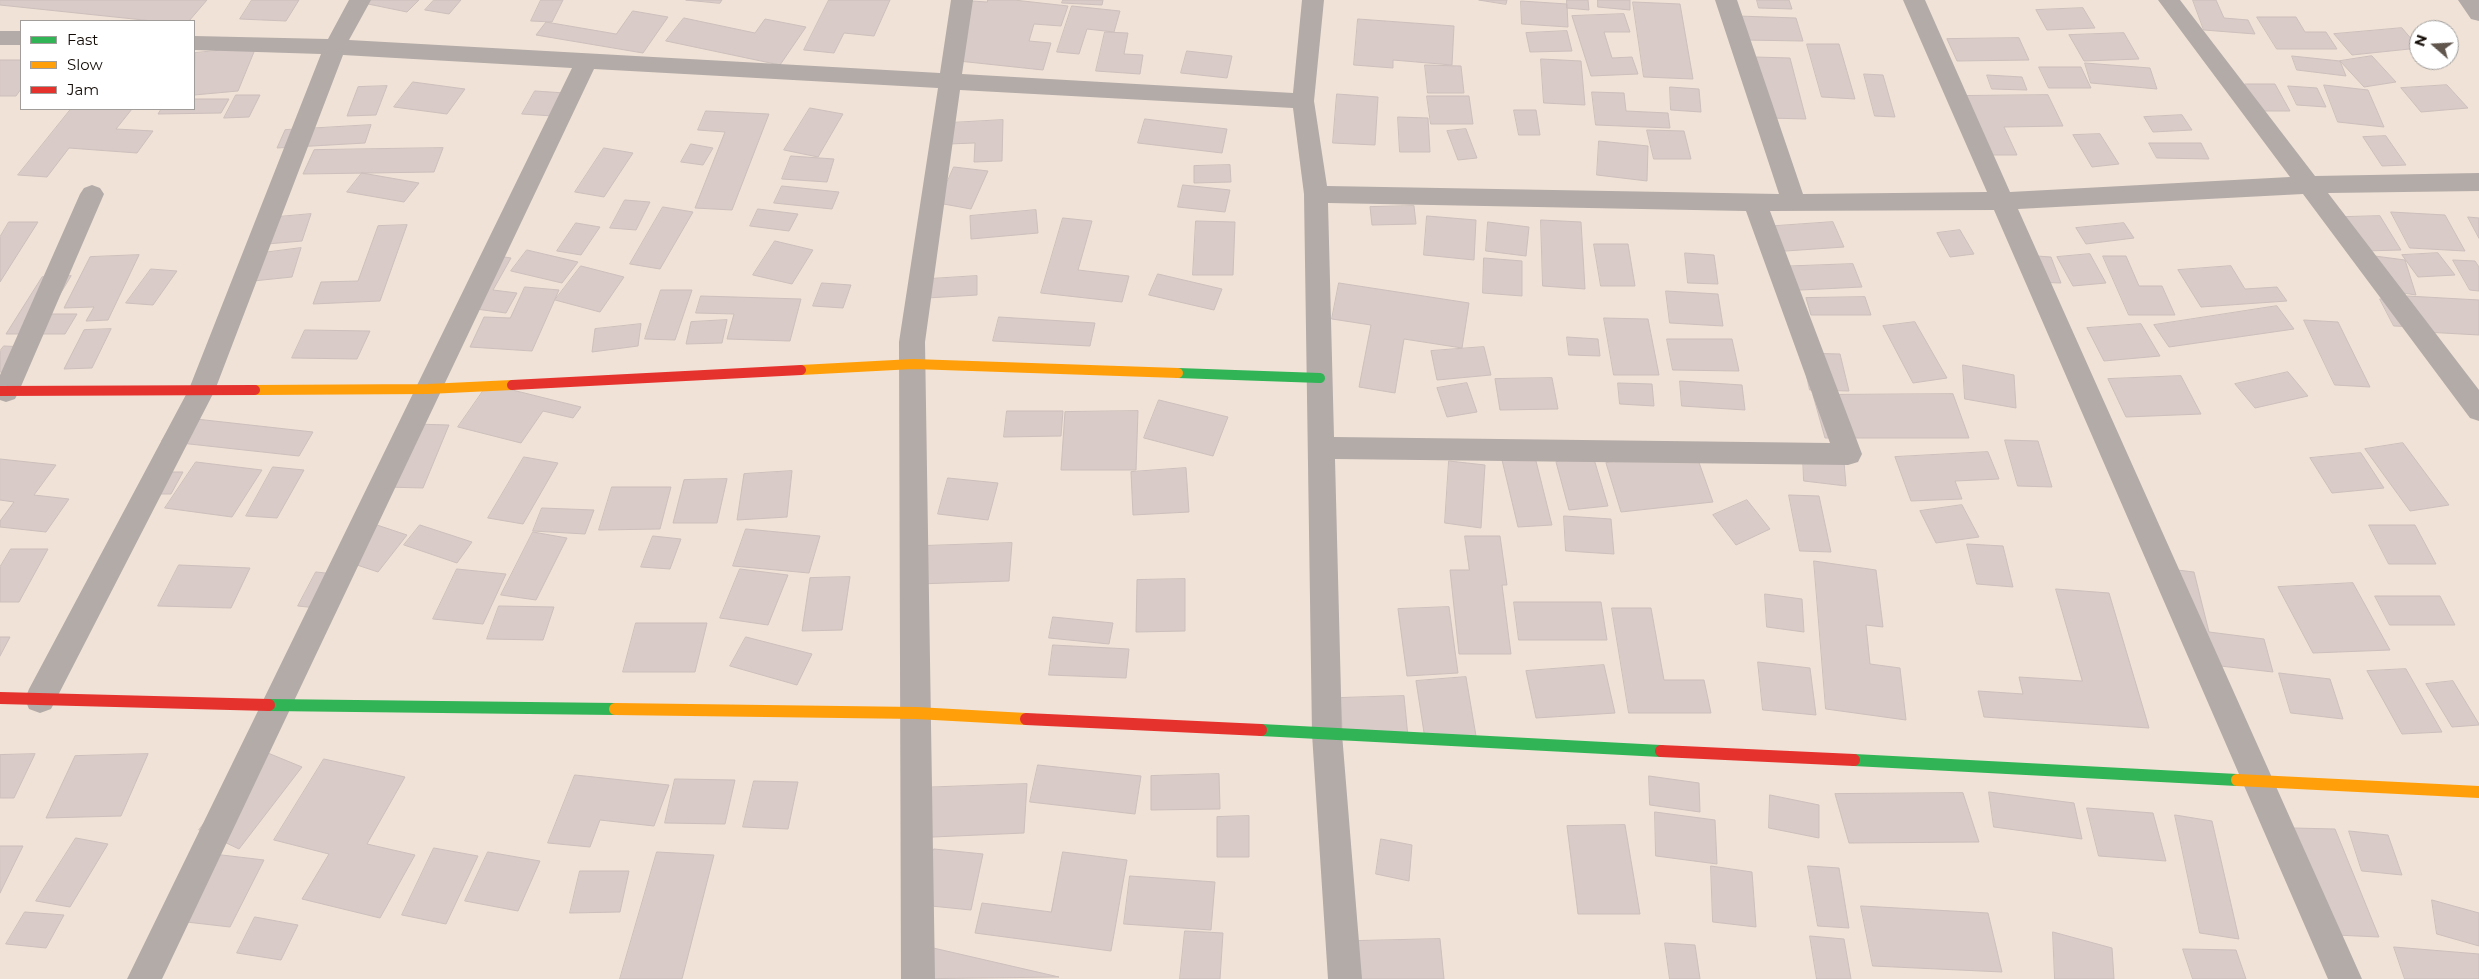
<!DOCTYPE html>
<html>
<head>
<meta charset="utf-8">
<style>
  body { margin:0 }
  #map { position:relative; width:2479px; height:979px; overflow:hidden; background:#f0e2d6; font-family:Montserrat,sans-serif }
  canvas { display:block }
  .legend { position:absolute; left:20px; top:20px; width:175px; height:90px; box-sizing:border-box; background:#fff; border:1px solid #a09d9b; margin:0; padding:6px 9px; list-style:none; font-size:15px; color:#120a04 }
  .legend li { display:flex; align-items:center; gap:10px; height:25px }
  .legend b { width:25px; border:1px solid #a09d9b }
  .north { position:absolute; left:2409px; top:20px; width:50px; height:50px; box-sizing:border-box; background:#fff; border:1px solid #a09d9b; border-radius:50%; rotate:289deg; font-size:14px; font-weight:700; line-height:20px; text-align:center; color:#120a04 }
  .north::after { content:''; display:block; margin:auto; width:18px; height:22px; background:#60564e; clip-path:polygon(50% 0,100% 100%,50% 72%,0 100%) }
</style>
</head>
<body>
<div id="map">
<canvas width="2479" height="979"></canvas>
<ul class="legend">
<li><b style="height:6px;background:#30b455"></b>Fast</li>
<li><b style="height:6px;background:#ff9f0a"></b>Slow</li>
<li><b style="height:6px;background:#e5322d"></b>Jam</li>
</ul>
<div class="north">N</div>
</div>
<script>
const g = document.querySelector('canvas').getContext('2d');
g.lineJoin = 'round';
function fillPath(path, color) {
  g.fillStyle = color;
  g.fill(path, 'evenodd');
}
function stroke(path, color, width, dash) {
  g.strokeStyle = color;
  g.lineWidth = width;
  g.lineCap = dash ? 'butt' : 'round';
  g.setLineDash(dash || []);
  g.stroke(path);
}
const building = new Path2D(`
  M0,0H207L189,21H153L0,5Z
  M252,0H299L286,21L240,19Z
  M366,0H419L407,12L363,3Z
  M434,0H461L449,14L425,10Z
  M541,0H563L552,22L531,21Z
  M686,0H722L720,3Z
  M829,0H890L874,36L844,33L834,53L804,50Z
  M988,0H1014L1068,6L1061,26L1034,24L1029,41L1051,43L1043,70L949,60L972,1L987,2Z
  M1063,0H1103L1102,5L1062,3Z
  M1479,0H1507L1506,4Z
  M1567,0H1588L1589,10L1567,8Z
  M1598,0H1630V10L1598,7Z
  M1757,0H1789L1792,9L1759,8Z
  M2193,0H2216L2224,18L2248,20L2255,34L2204,30Z
  M1521,1L1567,4L1568,27L1522,24Z
  M1633,2L1680,4L1693,79L1644,77Z
  M1072,6L1120,11L1114,32L1087,29L1079,54L1057,52Z
  M2083,8L2095,28L2047,30L2036,10Z
  M633,11L668,17L643,53L536,35L546,22L616,34Z
  M1624,14L1630,32H1604L1612,58L1632,57L1638,74L1591,76L1572,16Z
  M1738,16L1796,18L1803,41L1744,40Z
  M2257,17H2296L2305,32H2326L2337,49H2277Z
  M684,18L755,33L765,19L806,27L780,65L666,41Z
  M1358,19L1454,26L1452,65L1393,60V68L1354,65Z
  M2402,28L2419,48L2352,55L2334,34Z
  M1567,31L1572,51L1530,52L1526,33Z
  M1105,32L1128,33L1124,54L1143,55L1140,74L1096,71Z
  M2124,33L2139,59L2084,61L2069,35Z
  M2019,38L2029,60L1957,61L1947,39Z
  M1807,44H1839L1855,99L1822,97Z
  M256,47L238,91L194,95L195,53Z
  M1187,51L1232,56L1227,78L1181,73Z
  M2292,56L2340,61L2346,76L2297,70Z
  M2372,56L2396,82L2364,87L2340,61Z
  M1755,57L1790,58L1806,119L1769,118Z
  M1541,59L1581,61L1585,105L1544,103Z
  M0,60H21V89L16,96H0Z
  M2085,63L2150,68L2157,89L2091,83Z
  M1425,65L1461,66L1464,93H1428Z
  M2039,67H2081L2091,88H2049Z
  M1864,74L1883,75L1895,117L1875,116Z
  M1987,75L2022,77L2027,90L1992,89Z
  M413,82L465,89L447,114L394,107Z
  M2245,84H2275L2290,111H2260Z
  M2324,85L2368,90L2384,127L2338,122Z
  M2447,85L2468,108L2421,112L2401,88Z
  M387,86L376,115L347,116L358,87Z
  M2288,86L2317,88L2326,107L2297,105Z
  M1670,87L1699,89L1701,112L1671,110Z
  M535,91L565,93L553,116L522,114Z
  M1592,92L1624,93L1626,111L1668,113L1670,128L1596,125Z
  M1337,94L1378,97L1375,145L1333,143Z
  M236,95H260L249,117L224,118Z
  M2048,95L2063,126L2004,127L2017,155H1981L1955,96Z
  M1427,96H1469L1473,124H1431Z
  M194,99H229L221,113L158,114L161,109H194Z
  M810,108L843,114L818,157L784,150Z
  M71,109H132L116,129L153,131L137,153L69,148L47,177L18,175Z
  M1514,110H1536L1540,135H1519Z
  M706,111L769,114L732,210L695,208L725,132L698,130Z
  M2182,115L2192,130L2153,132L2144,117Z
  M1398,117L1428,118L1430,152H1400Z
  M1145,119L1227,129L1222,153L1138,143Z
  M1003,120L1002,161L974,162L975,143L948,144L949,123Z
  M371,125L365,143L277,148L285,130Z
  M1466,129L1477,158L1458,160L1447,131Z
  M1647,130L1684,131L1691,159H1654Z
  M2100,134L2119,164L2092,167L2073,135Z
  M2386,136L2406,165L2382,166L2363,137Z
  M1599,141L1648,146L1647,181L1597,175Z
  M2149,143H2201L2209,159L2157,158Z
  M691,144L713,148L703,165L681,162Z
  M443,148L434,172L303,174L314,150Z
  M604,148L633,153L604,197L575,192Z
  M791,156L834,159L827,182L782,179Z
  M1230,165L1231,182L1194,183V166Z
  M954,167L988,171L971,209L938,203Z
  M362,173L419,183L404,202L347,192Z
  M1183,185L1230,190L1225,212L1178,207Z
  M782,186L839,192L832,209L774,203Z
  M625,200L650,202L636,230L610,228Z
  M1414,206L1416,224L1372,225L1370,207Z
  M663,207L693,212L660,269L630,264Z
  M758,209L798,214L789,231L750,226Z
  M1036,210L1038,233L971,239L970,216Z
  M2391,212L2445,215L2465,251L2410,248Z
  M311,214L302,241L267,244L277,217Z
  M1427,216L1476,220L1474,260L1424,255Z
  M2380,216L2401,250L2364,251L2344,217Z
  M2468,217L2479,218V238Z
  M1063,218L1092,221L1078,270L1129,276L1122,302L1041,293Z
  M1541,220L1581,222L1585,289L1543,286Z
  M1196,221L1235,222L1233,275H1193Z
  M9,222H38L0,282V237Z
  M1488,222L1529,227L1526,256L1486,251Z
  M1833,222L1844,247L1771,252L1762,227Z
  M576,223L600,227L581,255L557,251Z
  M2124,223L2134,238L2086,244L2076,228Z
  M407,225L380,301L313,304L321,282L358,281L378,226Z
  M1960,230L1974,254L1950,257L1937,233Z
  M775,241L813,250L792,284L753,275Z
  M1594,244H1628L1635,286H1601Z
  M301,248L292,277L253,281L262,253Z
  M527,250L578,262L562,283L511,271Z
  M1685,253L1714,255L1718,284L1688,283Z
  M2438,253L2455,275L2418,277L2402,255Z
  M2090,254L2106,283L2073,286L2057,257Z
  M139,255L108,320L86,321L94,307L64,308L90,257Z
  M492,255L511,258L493,290L517,293L506,313L461,307Z
  M2023,255L2051,257L2061,283L2033,282Z
  M2367,255L2405,260L2416,295L2377,289Z
  M2103,256H2126L2139,286H2162L2175,315H2129Z
  M1484,258L1522,261V296L1483,293Z
  M2453,260L2475,261L2479,267V291L2470,290Z
  M1853,264L1862,287L1780,291L1772,267Z
  M581,266L624,277L600,312L555,300Z
  M2231,266L2245,289L2277,287L2287,301L2201,307L2178,270Z
  M151,269L177,271L153,305L126,303Z
  M1158,274L1222,289L1214,310L1149,295Z
  M71,276L48,314H77L65,334H6L42,277Z
  M977,276V295L927,298L929,279Z
  M822,283L851,285L843,308L813,306Z
  M1339,283L1469,303L1462,348L1404,339L1395,393L1359,387L1371,325L1332,319Z
  M525,287L559,290L532,351L470,347L484,317L510,318Z
  M661,290H692L675,340L645,339Z
  M1666,291L1718,294L1723,326L1670,323Z
  M701,296L801,299L790,341L727,339L734,314L696,313Z
  M2407,296L2479,300V335L2425,332Z
  M1865,297L1871,315H1811L1806,298Z
  M2380,299L2401,300L2415,327L2394,326Z
  M2277,306L2294,329L2169,347L2154,325Z
  M999,317L1095,323L1090,346L993,341Z
  M1604,318L1648,319L1659,375H1614Z
  M727,320L722,343L686,344L691,322Z
  M2304,320L2338,322L2370,387L2335,385Z
  M1915,322L1947,378L1913,383L1883,326Z
  M641,324L638,346L592,352L595,329Z
  M2141,324L2160,356L2104,361L2087,328Z
  M111,329L92,368L64,369L84,330Z
  M305,330L370,331L357,359L292,358Z
  M1567,337L1598,339L1600,356L1569,355Z
  M1667,339H1732L1739,371L1673,370Z
  M4,346L26,347L7,373L0,372V351Z
  M1484,347L1491,375L1437,380L1431,351Z
  M1802,353L1840,354L1849,391L1810,390Z
  M1963,365L2014,375L2016,408L1965,399Z
  M2288,372L2308,396L2255,408L2235,384Z
  M2181,376L2201,414L2126,417L2108,379Z
  M1552,378L1558,409L1500,410L1495,379Z
  M1680,381L1742,385L1745,410L1682,406Z
  M1467,383L1477,412L1447,417L1437,388Z
  M1618,383L1652,384L1654,406L1620,404Z
  M488,384L581,407L573,418L543,411L521,443L458,427Z
  M1953,394L1969,438H1825L1813,395Z
  M1159,400L1228,417L1213,456L1144,438Z
  M1007,411H1063L1061,436L1004,437Z
  M1138,411L1136,470H1061L1065,412Z
  M178,417L313,432L299,456L162,441Z
  M414,424L449,425L423,488L386,487Z
  M2005,440L2038,441L2052,487L2018,486Z
  M2403,443L2449,505L2410,511L2365,449Z
  M1988,452L1999,479L1955,481L1962,499L1911,501L1895,457Z
  M2361,453L2384,488L2332,493L2310,458Z
  M1696,454L1713,502L1621,512L1606,463Z
  M524,457L558,463L523,524L488,518Z
  M1535,457L1552,525L1518,527L1502,460Z
  M1803,457L1844,462L1846,486L1804,481Z
  M0,459L56,465L34,495L69,499L46,532L0,527V521L14,502L0,500Z
  M1594,459L1608,506L1569,510L1556,462Z
  M1449,461L1485,465L1481,528L1445,523Z
  M196,462L262,470L232,517L165,508Z
  M273,467L304,470L277,518L246,516Z
  M1186,468L1189,512L1133,515L1131,472Z
  M792,471L787,517L737,520L744,474Z
  M149,472H183L171,494H137Z
  M948,478L998,483L988,520L938,514Z
  M727,479L717,523H673L684,480Z
  M612,487H671L660,529L599,530Z
  M1789,495L1819,496L1831,552L1800,551Z
  M1747,500L1770,529L1736,545L1713,515Z
  M1962,505L1979,537L1936,543L1920,511Z
  M542,508L594,510L585,534L533,531Z
  M1564,516L1611,519L1614,554L1566,551Z
  M374,524L407,535L378,572L345,561Z
  M420,525L472,542L457,563L404,545Z
  M2369,525H2415L2436,564H2389Z
  M746,529L820,536L809,573L733,566Z
  M533,532L567,538L536,600L501,595Z
  M653,536L681,539L670,569L641,567Z
  M1465,536H1500L1507,585H1502L1511,654H1459L1450,570H1469Z
  M1012,543L1009,581L917,584L922,546Z
  M1967,544L2003,546L2013,587L1977,584Z
  M11,549H48L19,602H0V567Z
  M1814,561L1876,570L1883,627L1866,625L1870,664L1900,668L1906,720L1826,709Z
  M179,565L250,568L231,608L158,606Z
  M457,569L506,574L483,624L433,619Z
  M740,569L788,575L768,625L720,618Z
  M2169,569L2194,572L2209,632L2264,639L2273,672L2194,663Z
  M316,572L345,575L326,609L298,606Z
  M850,577L842,630L802,631L810,578Z
  M1185,579V631L1136,632L1137,580Z
  M2353,583L2390,650L2313,653L2278,587Z
  M2056,589L2109,593L2149,728L1984,717L1978,691L2023,694L2019,677L2082,681Z
  M1765,594L1802,599L1804,632L1767,627Z
  M2375,596H2440L2455,625H2390Z
  M1514,602H1601L1607,640H1519Z
  M499,606L554,607L543,640L487,639Z
  M1449,607L1458,673L1407,676L1398,609Z
  M1612,608H1651L1664,680H1704L1711,713H1629Z
  M1053,617L1113,623L1109,644L1049,638Z
  M636,623H707L695,672H623Z
  M0,637H10L0,656Z
  M746,637L812,654L797,685L730,666Z
  M1053,645L1129,649L1126,678L1049,675Z
  M1758,662L1810,668L1816,715L1763,710Z
  M1604,665L1615,713L1536,718L1526,671Z
  M2406,669L2442,732L2402,734L2367,671Z
  M2279,673L2330,679L2343,719L2291,713Z
  M1466,677L1476,736L1425,739L1416,681Z
  M2453,681L2479,724V725L2452,727L2426,684Z
  M1404,696L1408,737L1343,740L1340,698Z
  M263,751L302,767L239,849L199,830Z
  M35,754L14,798H0V755Z
  M148,754L121,816L46,818L75,756Z
  M324,759L405,777L367,844L415,855L380,918L302,899L329,854L274,840Z
  M1038,765L1141,776L1135,814L1030,802Z
  M1219,774L1220,809L1151,810V776Z
  M575,775L669,785L654,826L600,820L590,847L548,843Z
  M1649,776L1699,783L1700,812L1650,805Z
  M675,779L735,780L725,824L665,823Z
  M754,781L798,782L788,829L743,827Z
  M1027,784L1024,833L910,838L915,788Z
  M1989,792L2074,803L2082,839L1994,827Z
  M1963,793L1979,842L1849,843L1835,794Z
  M1770,795L1819,805V838L1769,828Z
  M2087,808L2153,813L2166,861L2099,856Z
  M1655,812L1715,820L1717,864L1656,856Z
  M2175,815L2212,821L2239,939L2200,933Z
  M1249,816V857H1217V817Z
  M1625,825L1640,914H1578L1567,826Z
  M2293,828L2335,829L2379,937L2335,935Z
  M2349,831L2388,835L2402,875L2362,871Z
  M76,838L108,844L70,907L36,901Z
  M1381,839L1412,845L1409,881L1376,874Z
  M0,846H23L0,893Z
  M434,848L478,856L446,924L402,915Z
  M934,849L983,854L971,910L921,905Z
  M488,852L540,861L518,911L465,901Z
  M657,852L714,855L682,979H620Z
  M1063,852L1127,860L1111,951L975,933L982,903L1051,912Z
  M205,853L264,860L230,927L169,920Z
  M1711,866L1752,872L1756,927L1713,922Z
  M1808,866L1839,868L1849,928L1818,926Z
  M580,871H629L620,912L570,913Z
  M1130,876L1215,882L1211,930L1124,924Z
  M2432,900L2479,913V946L2437,934Z
  M1861,906L1988,913L2002,972L1873,966Z
  M25,912L64,915L46,948L6,944Z
  M255,917L298,925L281,960L237,953Z
  M1185,931L1223,933L1220,979H1180Z
  M2053,932L2112,948L2114,979H2055Z
  M1810,936L1844,939L1851,979H1817Z
  M1440,939L1444,979H1360L1357,941Z
  M1665,943L1695,945L1700,979H1670Z
  M916,944L1059,977L904,979Z
  M2394,947L2479,954V979H2405Z
  M2183,949L2236,950L2246,979H2193Z`);
fillPath(building, '#d9cbc7');
stroke(building, '#ccbfbc', 1);
fillPath(new Path2D(`
  M349,0H371L349,40L940,73L951,0H973L962,74L1293,93L1302,0H1324L1314,101L1327,186L1779,194L1715,0H1737L1803,194L1987,192L1903,0H1925L2010,192L2290,177L2158,0H2180L2315,176L2479,173V191L2328,193L2479,390V421L2470,418L2303,194L2018,209L2362,979H2328L1994,210L1770,211L1862,454L1858,462L1848,465L1335,459L1342,734L1362,979H1328L1312,734L1304,194L1293,108L960,90L925,342L935,979H901L899,342L938,88L594,69L162,979H127L572,68L343,55L215,390L51,709L40,713L29,709L25,699L29,689L189,389L321,54L194,50V36L328,39ZM1328,203L1746,211L1830,443L1334,437Z
  M2458,0H2479V21L2471,19Z
  M0,31H21V45H0Z
  M92,185L100,188L104,194L19,391L15,399L6,402L0,400V375L80,194L84,188Z`), '#b3aba8');
stroke(new Path2D(`
  M1178,373L1320,378`), '#30b455', 10);
stroke(new Path2D(`
  M269,705L615,709
  M1261,730L1661,751
  M1854,760L2237,780`), '#30b455', 12);
stroke(new Path2D(`
  M801,370L913,364L1178,373
  M255,390L428,389L512,385`), '#ff9f0a', 10);
stroke(new Path2D(`
  M615,709L916,713L1026,719
  M2237,780L2479,792`), '#ff9f0a', 12);
stroke(new Path2D(`
  M512,385L801,370
  M0,391L255,390`), '#e5322d', 10);
stroke(new Path2D(`
  M0,698L269,705
  M1026,719L1261,730
  M1661,751L1854,760`), '#e5322d', 12);
</script>
</body>
</html>
